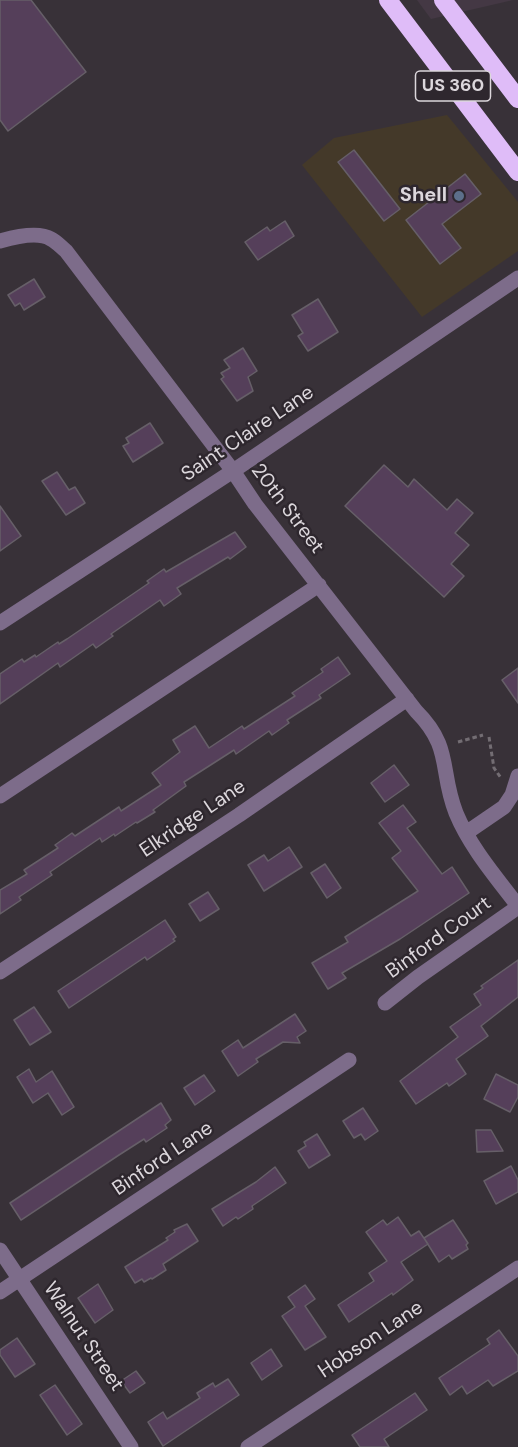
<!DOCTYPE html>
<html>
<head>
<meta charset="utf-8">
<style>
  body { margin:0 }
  canvas { display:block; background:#383138 }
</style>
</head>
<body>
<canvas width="518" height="1447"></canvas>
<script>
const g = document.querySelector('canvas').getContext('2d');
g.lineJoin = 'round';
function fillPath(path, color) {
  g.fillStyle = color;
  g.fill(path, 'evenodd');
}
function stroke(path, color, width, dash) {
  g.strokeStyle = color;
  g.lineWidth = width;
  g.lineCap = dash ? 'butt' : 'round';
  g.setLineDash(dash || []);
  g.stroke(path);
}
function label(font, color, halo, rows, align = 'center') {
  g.font = font + ' "DM Sans",sans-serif';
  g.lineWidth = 5;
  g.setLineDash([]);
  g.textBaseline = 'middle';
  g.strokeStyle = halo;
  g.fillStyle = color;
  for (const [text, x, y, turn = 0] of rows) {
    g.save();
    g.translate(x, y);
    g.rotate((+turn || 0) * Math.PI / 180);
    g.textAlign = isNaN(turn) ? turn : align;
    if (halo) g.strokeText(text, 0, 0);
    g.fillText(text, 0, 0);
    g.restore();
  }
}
fillPath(new Path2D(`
  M447,115L518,202V251L422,317L302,165L334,138Z`), '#443929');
fillPath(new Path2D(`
  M417,0H513L431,19Z`), '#443844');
const building = new Path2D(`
  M0,0H31L86,72L8,131L0,120Z
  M354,150L400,209L384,221L338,162Z
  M465,174L481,194L442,224L461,248L440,264L406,220Z
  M285,221L294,236L258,260L245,242L267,227L270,231Z
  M34,279L45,297L24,310L20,303L15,306L8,295Z
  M318,299L338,332L308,351L298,336L303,333L292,315Z
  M243,348L257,371L248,377L253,391L237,401L221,379L224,377L221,373L230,368L224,360Z
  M150,423L163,443L133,462L123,446L129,443L126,438Z
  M384,465L408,487L414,479L447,510L457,499L473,513L455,533L469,545L451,564L464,576L444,597L345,506Z
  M57,472L69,490L75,487L85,503L66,515L42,481Z
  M0,506L21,536L0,551Z
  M235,532L246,547L230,559L228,557L177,588L181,594L164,606L160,600L111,634L113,636L96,648L93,644L60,667L58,663L0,704V674L22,659L24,662L35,655L36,657L58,642L59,644L67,639L149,583L147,581L164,569L166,572Z
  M338,657L350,674L319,695L321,698L287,720L289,723L272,735L269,731L236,754L234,750L184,782L186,786L153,810L155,812L137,823L136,822L115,836L114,834L102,842L100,838L50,872L52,875L19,897L21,900L0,914V890L27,874L24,870L58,848L55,845L72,833L75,836L119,807L121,811L161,785L152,773L180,752L173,740L195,726L209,748L242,726L244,729L295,696L292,693L323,672L321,669Z
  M518,668V703L502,680Z
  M394,765L409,785L385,802L371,783Z
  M403,805L416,822L407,828L442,874L452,867L469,893L400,939L342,973L346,978L328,989L312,963L348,942L345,937L418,891L392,858L401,851L379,823Z
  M289,847L302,867L264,891L248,865L264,855L268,861Z
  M325,864L341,888L327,898L311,873Z
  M208,892L219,909L200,921L189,904Z
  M165,920L176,937L173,939L175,941L147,960L145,957L69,1008L58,991Z
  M518,960V997L481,1026L488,1036L456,1059L466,1074L449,1086L447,1083L416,1104L400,1081L458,1037L450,1027L481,1005L474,994L483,988L481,986Z
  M34,1007L51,1032L30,1045L14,1020Z
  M295,1014L306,1031L297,1037L300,1043L283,1042L256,1059L258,1062L238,1076L222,1051L238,1040L243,1048Z
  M29,1069L36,1082L52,1071L74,1107L62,1115L48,1093L33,1103L17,1077Z
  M496,1074L518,1085V1097L510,1112L484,1099Z
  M204,1075L215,1091L195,1105L184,1088Z
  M161,1103L171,1120L165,1125L167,1128L146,1142L144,1139L119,1155L21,1220L10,1203Z
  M363,1108L378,1131L365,1140L361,1134L354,1138L343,1121Z
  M476,1130H491L503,1151L477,1152Z
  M317,1134L330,1155L309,1168L298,1151L306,1146L304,1142Z
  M511,1166L518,1180V1192L496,1204L484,1181Z
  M275,1167L286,1183L252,1206L253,1209L238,1219L236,1217L223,1226L212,1209L256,1182Z
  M398,1217L411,1236L419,1231L428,1244L401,1262L413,1280L393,1295L392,1293L349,1322L338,1305L374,1281L369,1273L387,1261L366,1232L383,1220L387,1225Z
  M453,1220L468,1243L466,1245L468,1249L452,1259L449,1255L439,1262L424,1238Z
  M187,1224L198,1241L163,1264L166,1270L152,1279L151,1278L144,1282L142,1279L135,1283L125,1267L168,1240L166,1238L175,1232L174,1230Z
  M98,1284L113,1310L95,1323L78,1298Z
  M305,1285L315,1299L305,1306L326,1337L305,1350L282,1316L295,1307L288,1297Z
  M499,1330L518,1356V1371L493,1386L488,1380L467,1394L462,1386L450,1395L439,1378L490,1344L487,1339Z
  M17,1338L35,1364L15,1377L0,1355V1350Z
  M271,1349L282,1366L262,1380L251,1363Z
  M136,1371L145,1383L130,1393L121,1381Z
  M228,1379L239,1395L163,1446L148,1422L163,1412L167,1419L200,1398L197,1393L213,1383L215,1387Z
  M55,1385L82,1424L67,1435L40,1395Z
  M415,1393L427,1410L384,1439L389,1447H360L352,1435Z`);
fillPath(building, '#553f5a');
stroke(building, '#665f68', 1.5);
stroke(new Path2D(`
  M489,737L494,768L501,778
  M458,742L483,735`), '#736d73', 3, [4.5, 3]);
stroke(new Path2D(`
  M0,241C14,237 38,231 51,239C57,242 61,247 66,251L233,471L255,504L416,711C453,748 439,770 456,813C470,847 496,877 518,906
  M0,623L233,471L518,278
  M0,796L319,585
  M466,833L504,807L512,795L518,776
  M0,972L239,815L407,699
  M385,1003L418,977L518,907
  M0,1250L131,1447
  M0,1292L349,1060
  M248,1447L518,1268`), '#7d6c8a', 15);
stroke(new Path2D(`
  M388,0L518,172
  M443,0L518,99`), '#dfbcf8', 18);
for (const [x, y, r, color] of [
  [459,196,6,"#5c6f8a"]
]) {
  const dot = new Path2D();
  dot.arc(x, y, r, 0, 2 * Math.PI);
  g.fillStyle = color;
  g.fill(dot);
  stroke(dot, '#2e272e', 2);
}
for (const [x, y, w] of [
  [453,86,75]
]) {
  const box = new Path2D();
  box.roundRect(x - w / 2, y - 15, w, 30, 4.5);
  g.fillStyle = '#2e272e';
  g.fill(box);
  stroke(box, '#dcd7dc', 1.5);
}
label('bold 18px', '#dcd7dc', null, [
  ["US 360",453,86]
]);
label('bold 20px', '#dcd7dc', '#2e272e', [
  ["Shell",447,196]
], 'right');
label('20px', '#dcd7dc', '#2e272e', [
  ["Saint Claire Lane",248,434,-34],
  ["20th Street",287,509,53],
  ["Elkridge Lane",193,819,-34],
  ["Binford Court",439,938,-36],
  ["Binford Lane",163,1159,-34],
  ["Walnut Street",83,1337,56],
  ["Hobson Lane",371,1340,-34]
]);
</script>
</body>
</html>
